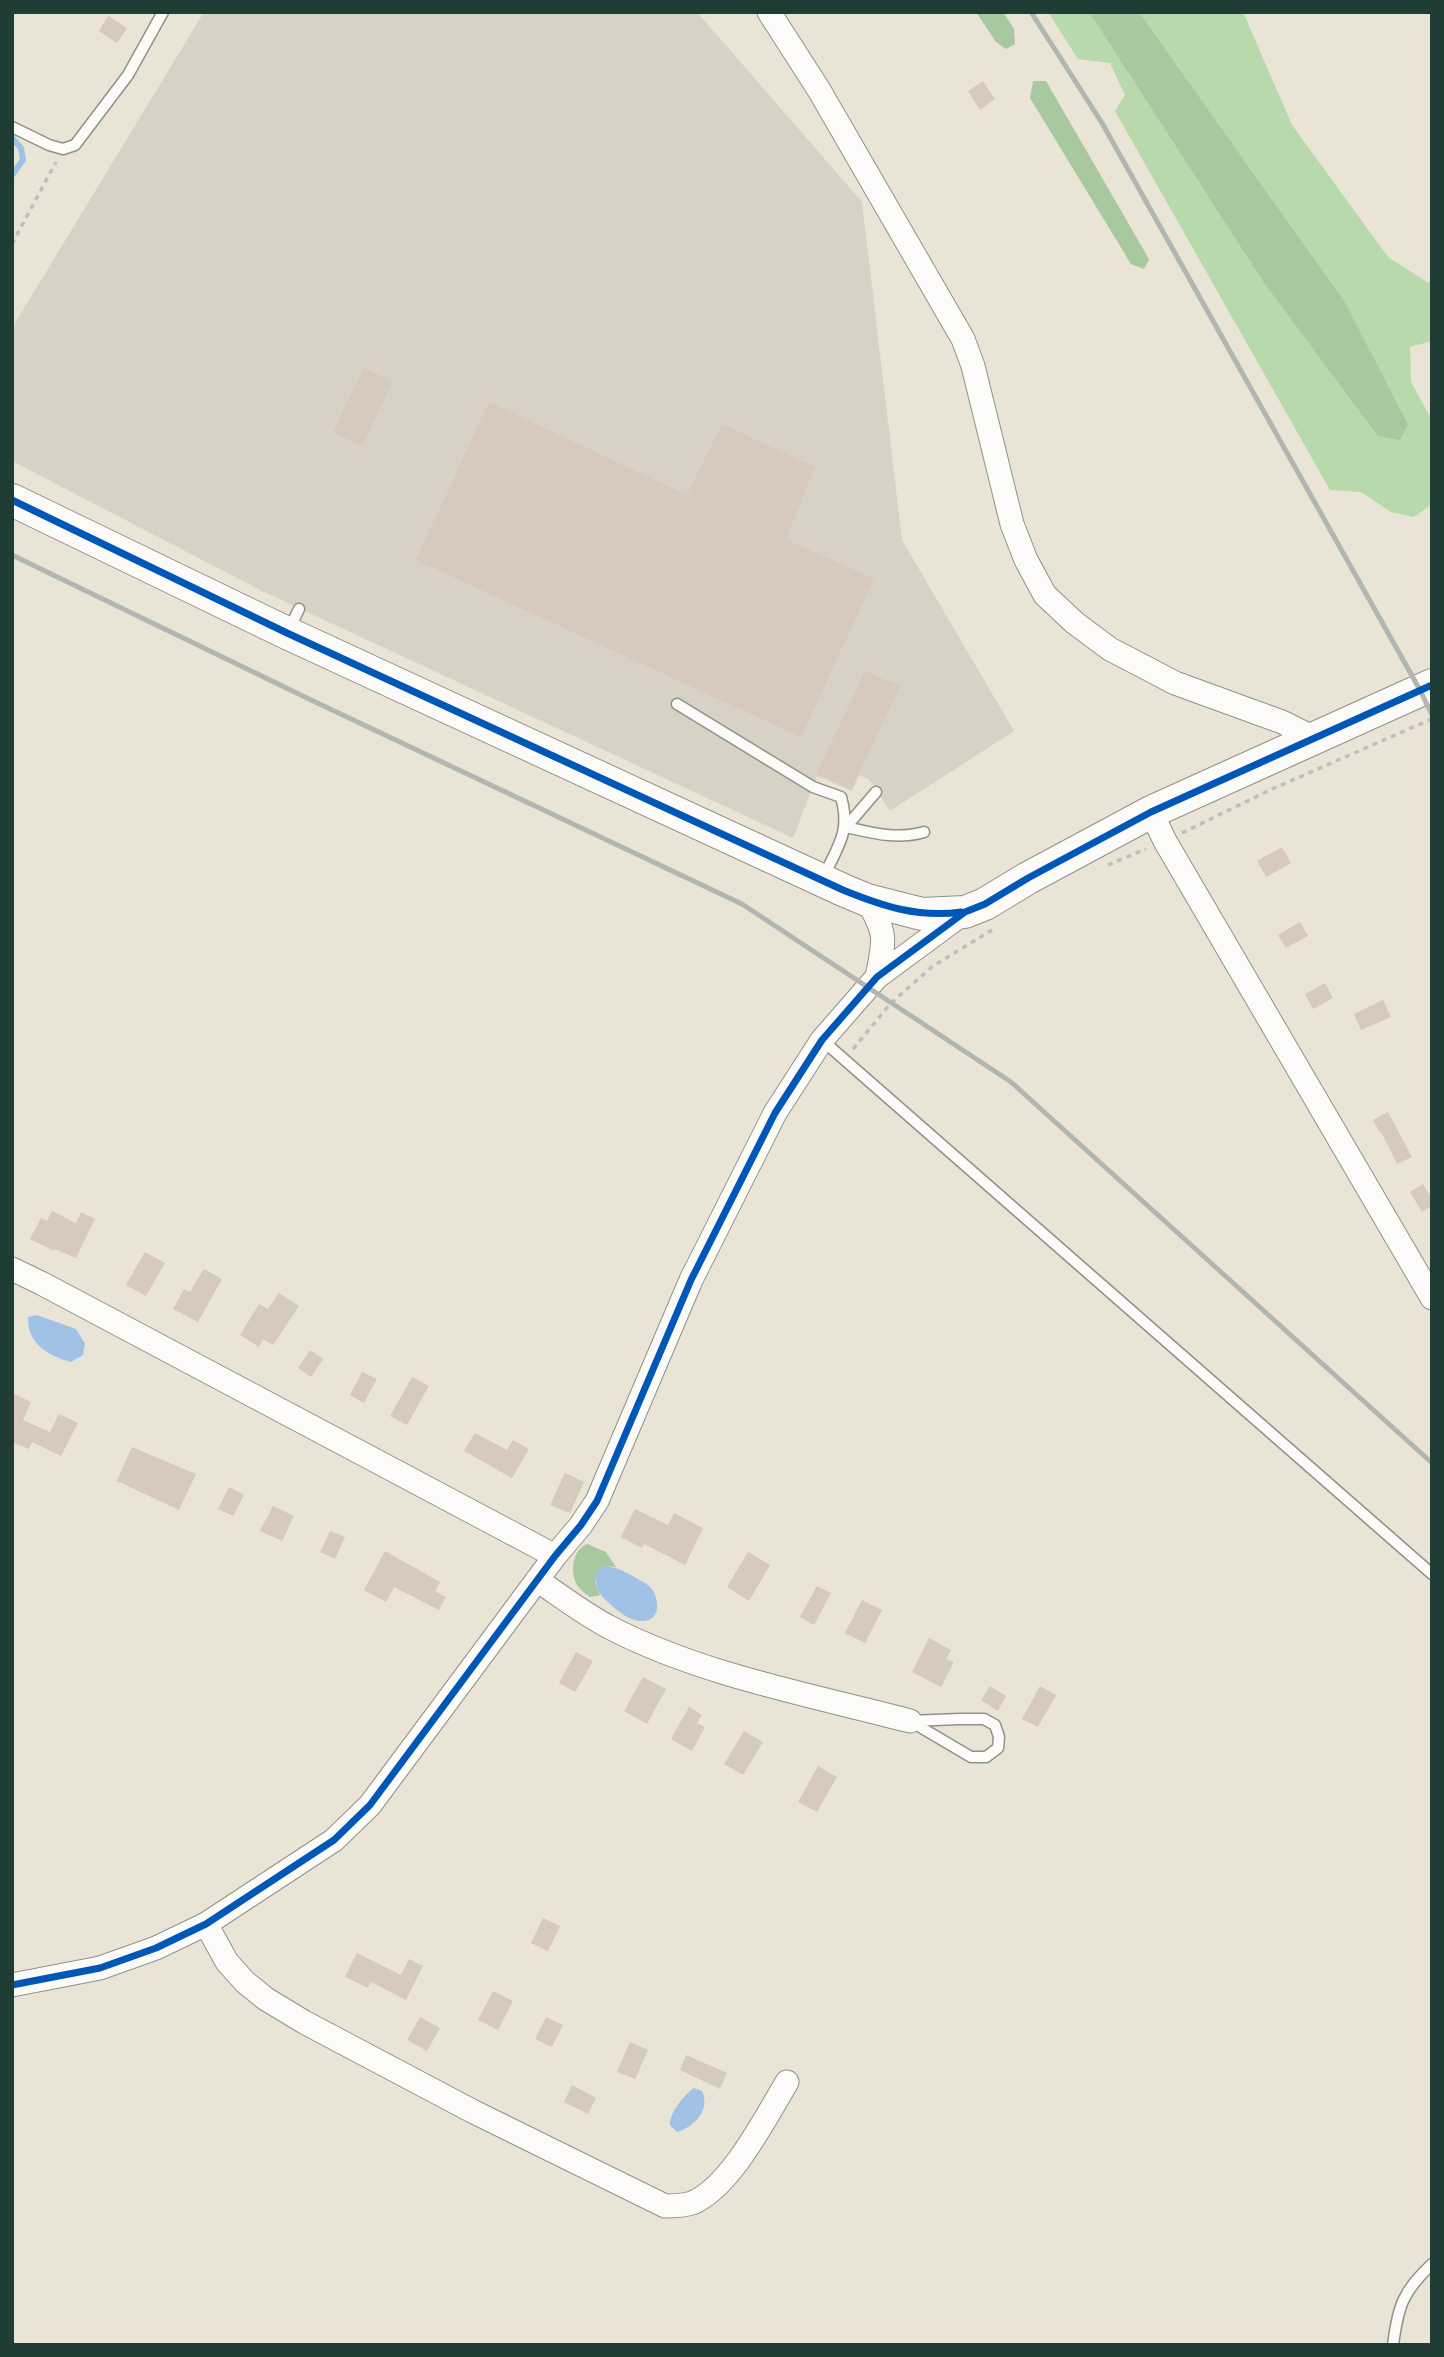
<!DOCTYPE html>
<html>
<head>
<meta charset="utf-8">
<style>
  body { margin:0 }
  #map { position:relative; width:1444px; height:2357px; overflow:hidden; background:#e9e4d5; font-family:Alegreya,serif }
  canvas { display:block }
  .frame { position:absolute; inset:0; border:14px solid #1f3d34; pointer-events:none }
</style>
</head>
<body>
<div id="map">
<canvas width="1444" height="2357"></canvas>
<div class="frame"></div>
</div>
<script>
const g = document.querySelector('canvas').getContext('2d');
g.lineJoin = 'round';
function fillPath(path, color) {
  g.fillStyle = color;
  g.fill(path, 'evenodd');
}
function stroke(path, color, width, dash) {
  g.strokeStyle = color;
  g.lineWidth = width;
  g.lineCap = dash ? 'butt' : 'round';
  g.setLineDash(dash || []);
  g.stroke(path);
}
fillPath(new Path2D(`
  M204,12H697L862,202L902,540L1014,731L890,811L869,779L859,775L852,791L817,776L793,838L262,591L12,461V328Z`), '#d8d1c5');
fillPath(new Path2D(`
  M1048,12H1089L1262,280L1408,424L1345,302L1139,12H1243L1292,125L1388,257L1427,282L1432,281V341L1410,347L1411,382L1432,420V504L1414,517L1391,512L1361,492L1330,490L1115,111L1125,95L1110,63L1078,59Z`), '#b7d9ab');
fillPath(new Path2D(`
  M976,12H1003L1014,29L1015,44L1006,49L996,42Z
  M1089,12H1139L1345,302L1408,424L1400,440L1378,436L1262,280Z
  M1033,81H1046L1149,259L1144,269L1131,264L1030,98Z
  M587,1544L606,1552L616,1567L605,1566L595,1582L600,1595L590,1597C585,1593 580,1590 577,1585C570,1573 572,1550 587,1544Z`), '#a8c8a0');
fillPath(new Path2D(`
  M37,1315L76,1329L85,1344L83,1355L71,1362C48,1356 27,1343 28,1317Z
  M605,1566C615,1567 622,1570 631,1575C637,1579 645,1582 650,1587C659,1596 662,1620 644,1621C631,1622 619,1612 610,1604C598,1594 594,1586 597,1571Z
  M694,2088L702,2091C711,2110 694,2127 677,2132L670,2125C670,2112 683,2096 694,2088Z`), '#a0c2e6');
stroke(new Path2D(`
  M12,138L21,148L23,160L12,175`), '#a0c2e6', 6);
fillPath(new Path2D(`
  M108,16L127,28L117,43L99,31Z
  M983,81L995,99L980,110L968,91Z
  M364,368L393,381L362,446L333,432Z
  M489,402L687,495L722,424L815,467L786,539L874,579L801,737L416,560Z
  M865,671L900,686L851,790L817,773Z
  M1282,847L1291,863L1266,877L1257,861Z
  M1300,922L1308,936L1286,948L1278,935Z
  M1325,983L1333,998L1313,1009L1305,994Z
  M1383,1000L1391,1017L1361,1030L1354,1014Z
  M1388,1112L1412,1157L1397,1164L1381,1132L1380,1133L1373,1120Z
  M1423,1184L1432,1199V1206L1422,1212L1410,1192Z
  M52,1211L76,1223L81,1212L95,1219L76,1258L55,1249L54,1251L30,1239L41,1218L47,1221Z
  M145,1252L165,1263L146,1296L126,1285Z
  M204,1269L222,1279L198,1322L173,1309L184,1289L190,1292Z
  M279,1293L299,1306L273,1345L263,1339L259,1347L240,1335L259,1304L268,1309Z
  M310,1350L323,1359L311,1377L298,1368Z
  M362,1372L377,1379L364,1403L350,1395Z
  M412,1377L429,1386L407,1425L390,1416Z
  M12,1393L31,1402L23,1420L50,1432L59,1414L78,1423L61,1456L32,1442L29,1449L12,1442Z
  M475,1433L507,1450L513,1440L529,1449L512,1478L464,1451Z
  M132,1447L196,1474L179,1510L117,1481Z
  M565,1473L584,1482L570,1513L550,1505Z
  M229,1487L244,1495L233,1516L218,1509Z
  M273,1506L294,1516L282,1541L260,1531Z
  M635,1509L668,1525L674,1513L703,1528L685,1565L644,1544L642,1548L621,1537Z
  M330,1531L345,1537L335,1559L320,1552Z
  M385,1551L440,1582L435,1591L446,1597L439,1610L394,1587L386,1602L364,1590Z
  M748,1552L770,1565L749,1601L727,1587Z
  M817,1586L831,1593L814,1625L800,1617Z
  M862,1600L882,1610L865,1643L845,1633Z
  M929,1638L951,1650L946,1659L954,1662L941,1687L912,1672Z
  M576,1652L593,1661L575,1692L559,1683Z
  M643,1677L666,1689L647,1724L624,1711Z
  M990,1686L1006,1696L998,1711L981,1700Z
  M1040,1686L1056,1695L1038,1727L1022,1719Z
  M689,1707L702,1715L697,1723L705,1727L692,1751L671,1739Z
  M744,1731L763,1742L743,1775L724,1764Z
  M818,1766L837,1777L817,1812L798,1802Z
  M543,1918L560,1926L548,1951L531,1943Z
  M357,1953L401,1975L409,1959L423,1966L406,2000L371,1982L368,1988L345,1977Z
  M493,1991L513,2001L498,2030L478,2020Z
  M420,2017L440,2028L427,2051L407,2040Z
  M546,2017L563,2025L552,2047L535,2039Z
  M630,2042L648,2050L635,2079L617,2072Z
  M686,2055L727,2073L720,2089L680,2070Z
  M572,2085L596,2098L588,2114L564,2102Z`), '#d5cabd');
const lane = new Path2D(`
  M12,127L49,145L63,149L75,145L128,75L163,12
  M288,632L299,609
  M677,704L813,787L841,797C851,831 838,846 824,876
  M876,792L846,827C873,833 897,840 924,832
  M822,1040L1432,1574
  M960,1719H984L995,1725L999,1737L998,1748L986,1757H971L910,1721Z
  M1393,2345C1398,2306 1403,2291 1432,2264`);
const street = new Path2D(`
  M769,12L819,90L963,339L973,366L1012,524L1026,560L1045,595L1075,623L1110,649L1175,683L1282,722L1314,738
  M1151,812L1165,841L1432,1298
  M867,900C887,935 885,938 877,977
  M12,1269L41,1283L555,1556
  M537,1580C561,1596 584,1614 609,1627C701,1675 811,1695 910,1721
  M206,1924L227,1962L245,1982L266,1999L304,2022L472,2111L665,2206C674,2206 683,2206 692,2203C730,2188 766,2117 787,2082
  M12,1985L100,1968L156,1948L206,1924L334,1840L370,1805L555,1556L581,1525L597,1501L691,1280L775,1113L822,1040L877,977L965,912`);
const secondary = new Path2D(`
  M12,500L287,633L843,890L867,900L922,914L965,912L985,904L1028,878L1151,812L1432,685`);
stroke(lane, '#8f9289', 13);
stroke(street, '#8f9289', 25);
stroke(secondary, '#8f9289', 34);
stroke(new Path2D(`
  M12,244L56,162
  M1182,833L1272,789L1432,719
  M1108,865L1146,849
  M853,1049L891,1003L933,966L992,930`), '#bdbfbc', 3.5, [5, 5]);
stroke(lane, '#fcfbf9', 10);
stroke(street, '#fcfbf9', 23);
stroke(secondary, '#fcfbf9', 32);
stroke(new Path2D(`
  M1031,12L1102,123L1420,690L1432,715
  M12,555L309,699L742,904L1011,1082L1432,1463`), '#b3b5b2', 5);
stroke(new Path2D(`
  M12,500L287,633L843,890C882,906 918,918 961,912
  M12,1985L100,1968L156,1948L206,1924L334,1840L370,1805L555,1556L581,1525L597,1501L691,1280L775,1113L822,1040L877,977L965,912L985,904L1028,878L1151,812L1432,685`), '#0057b8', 7);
</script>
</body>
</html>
